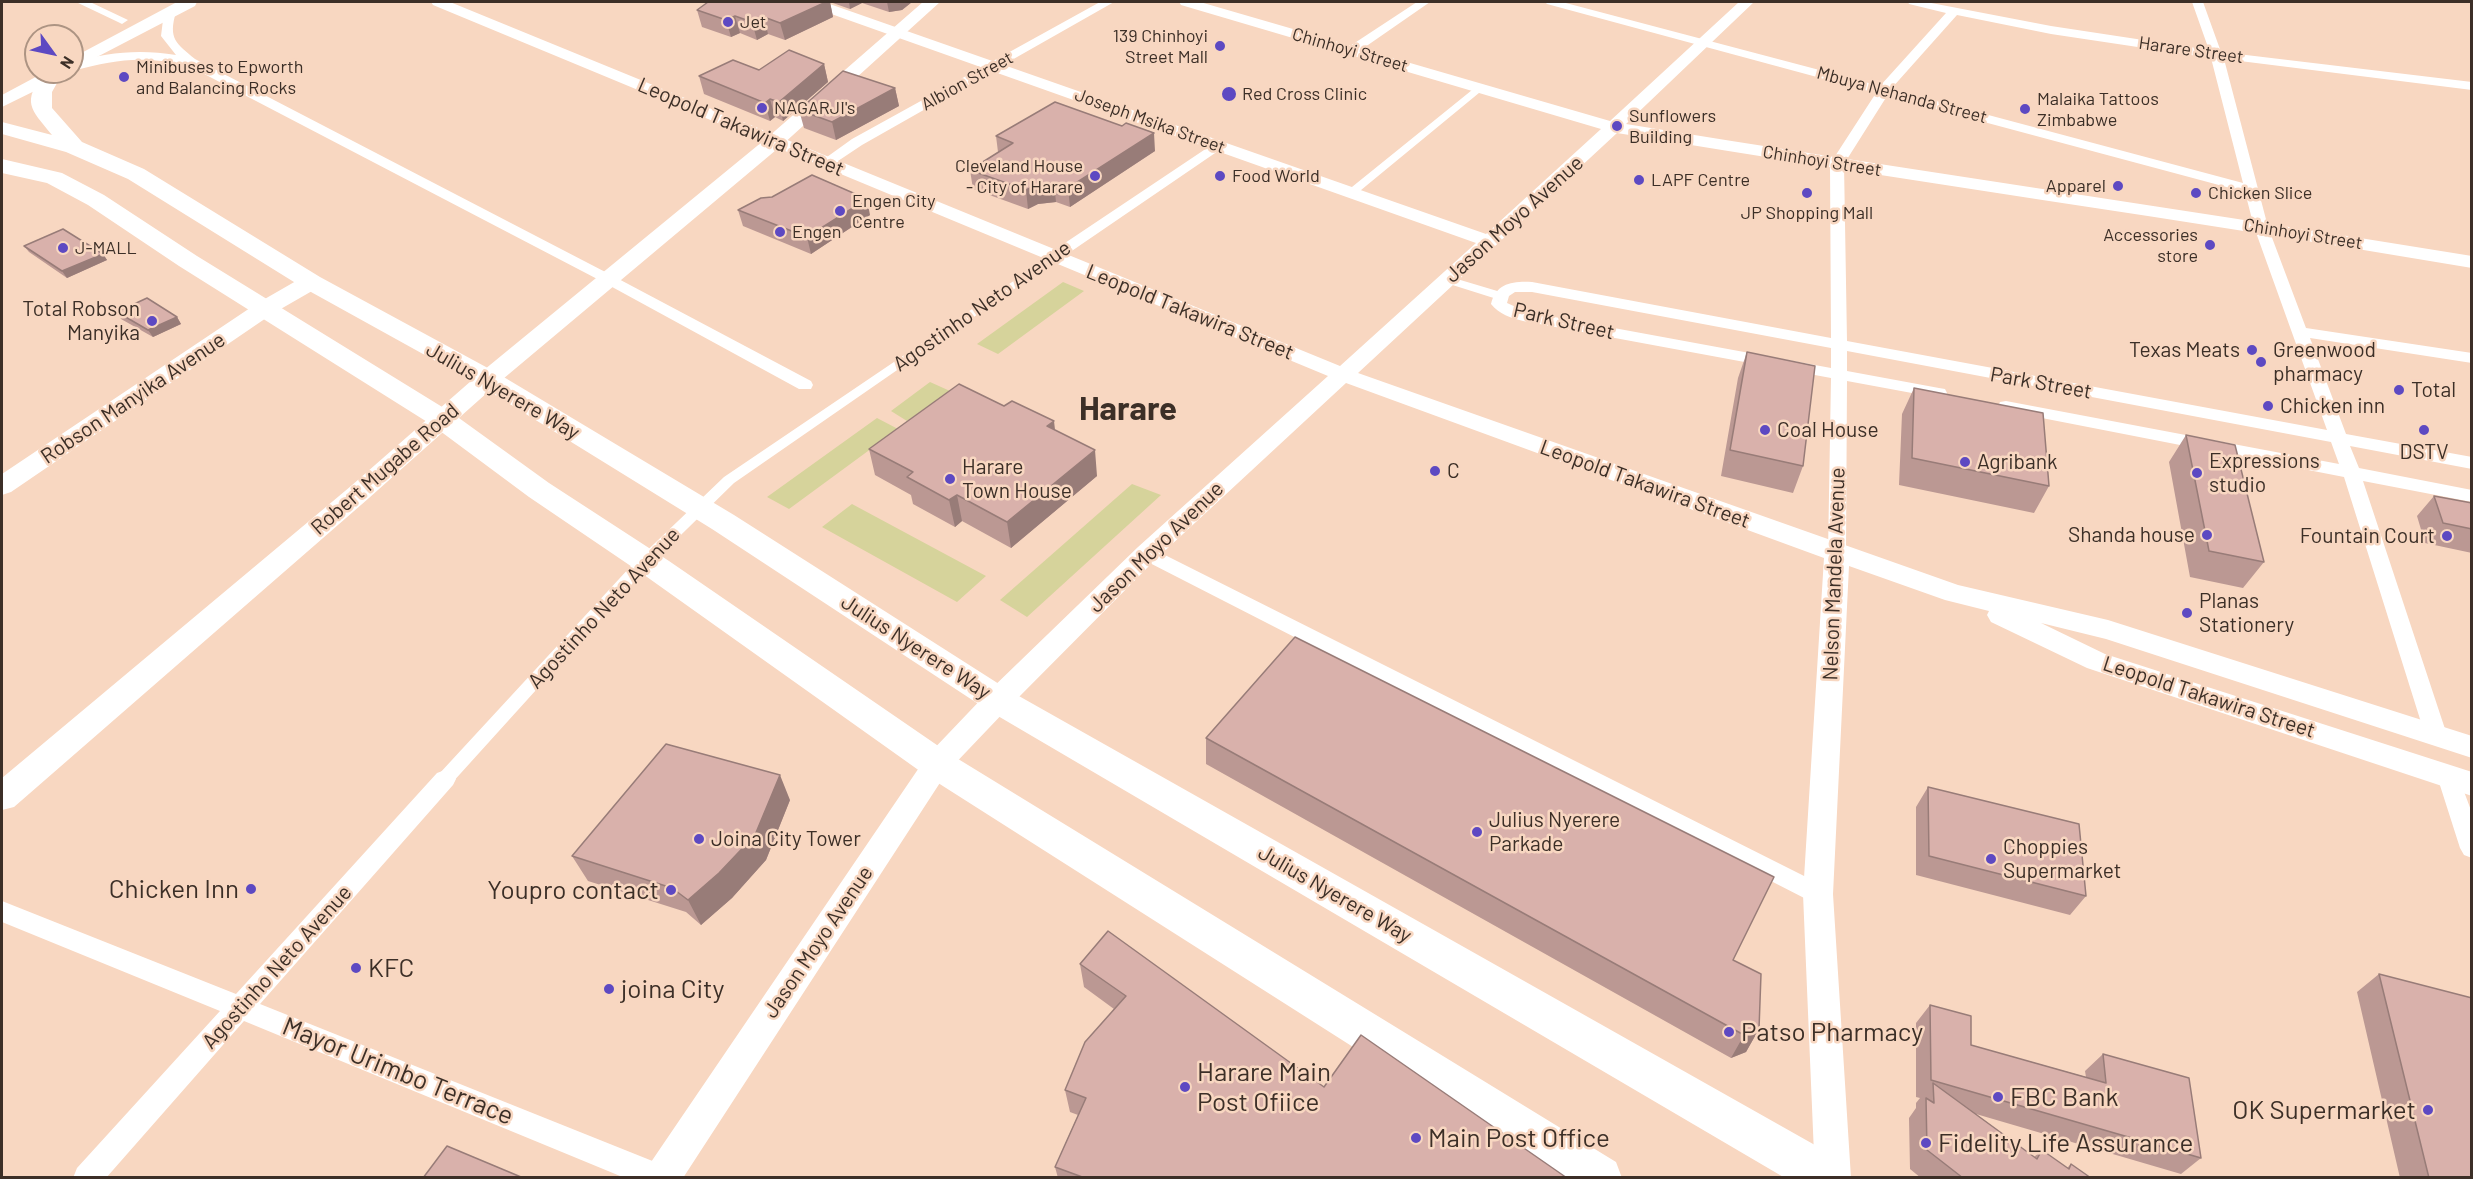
<!DOCTYPE html>
<html>
<head>
<meta charset="utf-8">
<style>
  body { margin:0 }
  #map { position:relative; width:2473px; height:1179px; overflow:hidden; background:#f8d7c1; font-family:Barlow,sans-serif }
  canvas { display:block }
  .frame { position:absolute; inset:0; border:3px solid #3c2f27; pointer-events:none }
  .north { position:absolute; left:24px; top:24px; width:60px; height:60px; box-sizing:border-box; background:#f8d7c1; border:2px solid #ad9483; border-radius:50%; rotate:123deg; font-size:16px; font-weight:700; line-height:24px; text-align:center; color:#3c2f27 }
  .north::after { content:''; display:block; margin:auto; width:21px; height:27px; background:#5d49c2; clip-path:polygon(50% 0,100% 100%,50% 72%,0 100%) }
</style>
</head>
<body>
<div id="map">
<canvas width="2473" height="1179"></canvas>
<div class="frame"></div>
<div class="north">N</div>
</div>
<script>
const g = document.querySelector('canvas').getContext('2d');
g.lineJoin = 'round';
function fillPath(path, color) {
  g.fillStyle = color;
  g.fill(path, 'evenodd');
}
function stroke(path, color, width, dash) {
  g.strokeStyle = color;
  g.lineWidth = width;
  g.lineCap = dash ? 'butt' : 'round';
  g.setLineDash(dash || []);
  g.stroke(path);
}
function label(font, color, halo, rows, align = 'center') {
  g.font = font + ' Barlow,sans-serif';
  g.lineWidth = 5;
  g.setLineDash([]);
  g.textBaseline = 'middle';
  g.strokeStyle = halo;
  g.fillStyle = color;
  for (const [text, x, y, turn = 0] of rows) {
    g.save();
    g.translate(x, y);
    g.rotate((+turn || 0) * Math.PI / 180);
    g.textAlign = isNaN(turn) ? turn : align;
    if (halo) g.strokeText(text, 0, 0);
    g.fillText(text, 0, 0);
    g.restore();
  }
}
fillPath(new Path2D(`
  M1063,282L1084,291L998,354L977,344Z
  M930,382L950,391L907,421L891,411Z
  M877,418L898,429L789,509L767,497Z
  M1132,484L1161,495L1027,617L1000,600Z
  M852,504L986,576L957,602L822,527Z`), '#d6d39b');
fillPath(new Path2D(`
  M1477,86L1485,88L1355,195H1347V191Z
  M1055,253L1059,254V258L734,483L641,574L451,784L445,786L439,784L436,779L439,774L631,566L724,477Z
  M1447,276L1504,293L1506,296L1500,300L1443,282L1441,280Z`), '#fff');
fillPath(new Path2D(`
  M76,2H90L128,20L122,24L118,22Z
  M1100,2H1114L862,145L832,165L827,166L820,162L852,139Z
  M1417,2H1430L1355,54H1347V48Z
  M1545,2H1562L1880,86L1946,13L1909,4L1908,2H1926L2051,26L2209,50L2192,2H2203L2221,52L2472,82V90L2224,59L2268,227L2306,328L2472,353V363L2310,338L2346,434L2472,457V469L2350,446L2359,468L2472,490V502L2363,481L2447,735L2444,741L2436,744L2428,741L2425,735L2344,477L2006,411L2000,410L1998,406L2000,402L2006,401L2339,464L2331,442L1847,351V371L1939,388L1945,389L1947,393L1945,397L1939,398L1847,381L1846,553L1844,558L1837,560L1830,558L1828,553L1831,378L1523,321C1511,318 1499,314 1491,304C1496,283 1513,281 1532,282L1831,338L1830,164L1876,93L1547,4ZM1957,15L2051,34L2211,58L2243,183L1891,89ZM1887,96L2245,192L2254,227L2327,430L1847,341L1844,164ZM1515,292H1532L1831,348V368L1527,312L1507,303L1509,296Z
  M170,9L176,12C168,39 176,43 195,59L613,276L811,381L813,385L811,389H799L603,282L187,65C140,56 118,59 72,71V63C107,52 140,49 176,55L161,36L164,12Z
  M1216,142L1223,146L1221,149L1060,259H1050L1048,256L1050,253Z
  M1147,546L1826,887L1830,894L1826,901L1818,904L1810,901L1140,558L1138,553L1140,548Z
  M2448,767L2456,770L2472,813V858L2464,855L2460,848L2437,776L2440,770Z
  M445,770L453,773L456,779L453,785L260,1004L670,1168L674,1178H625L244,1021L106,1178H73L77,1168L220,1011L2,922V901L236,994L437,773Z`), '#fff');
fillPath(new Path2D(`
  M431,2H450L1340,366L1476,243L806,5L804,2H824L1486,234L1601,129L1181,5L1179,2H1200L1610,121L1739,2H1754L1626,124C1908,170 2190,210 2472,256V268C2187,220 1901,180 1617,133L1358,373L1958,585L2108,620L2472,736V758L2106,639L2041,623L2105,654L2472,772V796L2087,668L1991,622L1987,615L1989,611L1945,600L1849,566L1833,894L1851,1178H1815L1803,894L1824,558L1346,383L1156,559L1008,708L947,772L683,1178H644L649,1165L927,756L988,692L1138,547L1328,376L433,5Z`), '#fff');
fillPath(new Path2D(`
  M177,2H197L195,6L72,70V58Z
  M923,2H940L782,145L497,384L369,498L14,807L2,810V778L351,486L479,374L768,137Z
  M45,72H68L65,76L2,107V95Z
  M311,275L319,277L322,282L319,287L272,314L11,492L2,495V474L256,304L303,277Z`), '#fff');
fillPath(new Path2D(`
  M44,72H58L61,76L52,92V108L82,142L144,169L320,277L497,373L734,515L1010,691L1845,1162L1851,1178H1785L986,709L712,529L479,385L302,287L128,179L66,152L2,134V122L52,135C30,108 22,103 44,72Z
  M2,159L62,173L104,195L197,256L452,413L549,483L669,561L950,754L1616,1162L1622,1178H1559L924,774L647,577L529,497L432,425L179,266L88,205L47,183L2,173Z`), '#fff');
fillPath(new Path2D(`
  M708,2H912L902,10L889,12L862,3L850,9L830,2L833,17L785,40L768,34L757,40L740,33L731,37L702,27L697,10Z
  M824,64L828,82L783,121L775,117L770,121L704,94L699,76Z
  M895,88L899,106L836,140L804,128L799,110Z
  M996,136L1155,151L1070,207L1056,202L1038,204L1028,209L973,189L970,170L998,152Z
  M772,197L870,215L811,254L743,226L738,210Z
  M24,246L103,254L107,260L67,278L29,252Z
  M117,312L177,317L181,324L153,337L121,319Z
  M1747,352L1803,466L1793,493L1721,476L1738,378Z
  M1914,388L2049,486L2034,513L1899,485L1902,414Z
  M1004,406L1055,430L1097,476L1011,548L962,521L955,527L913,504L911,495L875,475L869,449Z
  M2186,435L2264,562L2243,588L2190,577L2169,462Z
  M2434,496L2472,503V553L2425,543L2417,516Z
  M1206,738L1733,960L1759,1029L1746,1052L1731,1058L1206,764Z
  M1928,787L2086,896L2070,915L1916,875V807Z
  M790,800L766,860L732,898L701,925L686,912L588,881L572,856Z
  M1080,964L1324,1087L1567,1178H1058L1055,1167L1078,1115L1070,1112L1065,1090L1114,1009L1084,987Z
  M2379,974L2472,1178H2400L2357,992Z
  M1930,1005L1971,1045L2086,1077L2085,1071L2103,1054L2201,1158L2181,1174L1976,1114L2034,1157L2042,1150L2067,1168L2071,1164L2091,1178H1921L1910,1169L1909,1118L1916,1108V1103L1920,1098L1916,1097V1023Z`), '#bb9893');
fillPath(new Path2D(`
  M826,2H830L833,17L785,40L780,23Z
  M849,2H862V3L850,9Z
  M887,2H912L902,10L889,12Z
  M735,16L740,33L731,37L726,20Z
  M764,17L768,34L757,40L752,22Z
  M824,64L828,82L783,121L779,102Z
  M895,88L899,106L836,140L832,122Z
  M770,99L775,117L770,121L765,103Z
  M1154,133L1155,151L1070,207L1068,188Z
  M1054,183L1056,202L1038,204L1028,209L1026,190L1036,185Z
  M867,199L870,215L811,254L807,237Z
  M103,254L107,260L67,278L62,271Z
  M177,317L181,324L153,337L148,330Z
  M1054,421L1057,447L1047,426Z
  M1095,450L1097,476L1011,548L1007,522Z
  M957,495L962,521L955,527L949,500Z
  M780,775L790,800L766,860L732,898L701,925L688,900Z
  M1759,1029L1746,1052L1731,1058L1744,1035Z`), '#987c78');
const building = new Path2D(`
  M708,2H826L780,23L764,17L752,22L735,16L726,20L697,10Z
  M789,50L824,64L779,102L770,99L765,103L699,76L733,60L759,70Z
  M843,71L895,88L832,122L799,110Z
  M1055,102L1122,126L1126,123L1154,133L1068,188L1054,183L1036,185L1026,190L970,170L1013,143L996,136Z
  M812,175L867,199L807,237L738,210L761,198L772,197Z
  M63,229L103,254L62,271L24,246Z
  M147,298L177,317L148,330L117,312Z
  M1747,352L1815,366L1803,466L1730,450Z
  M959,384L1004,406L1012,401L1054,421L1047,426L1095,450L1007,522L957,495L949,500L907,477L913,472L869,449Z
  M1914,388L2043,413L2049,486L1912,458Z
  M2186,435L2235,445L2264,562L2209,551Z
  M2434,496L2472,503V529L2443,523Z
  M1295,637L1774,877L1733,960L1761,974L1759,1029L1744,1035L1206,738Z
  M666,744L780,775L755,835L719,873L688,900L672,888L572,856Z
  M1928,787L2079,824L2086,896L1929,856Z
  M1108,931L1324,1087L1361,1035L1567,1178H1085L1055,1167L1086,1098L1065,1090L1085,1042L1126,996L1080,964Z
  M2379,974L2472,998V1178H2429Z
  M1930,1005L1971,1016V1045L2106,1083L2103,1054L2189,1078L2201,1158L1931,1080Z
  M1933,1083L2037,1159L2042,1150L2069,1169L2071,1164L2091,1178H1963L1927,1150L1926,1098L1934,1103Z
  M447,1146L521,1177V1178H423Z`);
fillPath(building, '#d9b1ab');
stroke(building, '#987c78', 1.5);
for (const [x, y, r, color] of [
  [728,22,6,"#5d49c2"],
  [1220,46,6,"#5d49c2"],
  [124,77,6,"#5d49c2"],
  [1229,94,8,"#5d49c2"],
  [762,108,6,"#5d49c2"],
  [2025,109,6,"#5d49c2"],
  [1617,126,6,"#5d49c2"],
  [1095,176,6,"#5d49c2"],
  [1220,176,6,"#5d49c2"],
  [1639,180,6,"#5d49c2"],
  [2118,186,6,"#5d49c2"],
  [1807,193,6,"#5d49c2"],
  [2196,193,6,"#5d49c2"],
  [840,211,6,"#5d49c2"],
  [780,232,6,"#5d49c2"],
  [2210,245,6,"#5d49c2"],
  [63,248,6,"#5d49c2"],
  [152,321,6,"#5d49c2"],
  [2252,350,6,"#5d49c2"],
  [2261,362,6,"#5d49c2"],
  [2399,390,6,"#5d49c2"],
  [2268,406,6,"#5d49c2"],
  [1765,430,6,"#5d49c2"],
  [2424,430,6,"#5d49c2"],
  [1965,462,6,"#5d49c2"],
  [1435,471,6,"#5d49c2"],
  [2197,473,6,"#5d49c2"],
  [950,479,6,"#5d49c2"],
  [2207,535,6,"#5d49c2"],
  [2447,536,6,"#5d49c2"],
  [2187,613,6,"#5d49c2"],
  [1477,832,6,"#5d49c2"],
  [699,839,6,"#5d49c2"],
  [1991,859,6,"#5d49c2"],
  [251,889,6,"#5d49c2"],
  [671,890,6,"#5d49c2"],
  [356,968,6,"#5d49c2"],
  [609,989,6,"#5d49c2"],
  [1729,1032,6,"#5d49c2"],
  [1185,1087,6,"#5d49c2"],
  [1998,1097,6,"#5d49c2"],
  [2428,1110,6,"#5d49c2"],
  [1416,1138,6,"#5d49c2"],
  [1926,1143,6,"#5d49c2"]
]) {
  const dot = new Path2D();
  dot.arc(x, y, r, 0, 2 * Math.PI);
  g.fillStyle = color;
  g.fill(dot);
  stroke(dot, '#f8d7c1', 2);
}
label('18px', '#3c2f27', '#f8d7c1', [
  ["Jet",740,22],
  ["139 Chinhoyi",1208,36,"right"],
  ["Street Mall",1208,57,"right"],
  ["Minibuses to Epworth",136,67],
  ["and Balancing Rocks",136,88],
  ["Red Cross Clinic",1242,94],
  ["Malaika Tattoos",2037,99],
  ["Zimbabwe",2037,120],
  ["NAGARJI's",774,108],
  ["Sunflowers",1629,116],
  ["Building",1629,137],
  ["Cleveland House",1083,166,"right"],
  ["- City of Harare",1083,187,"right"],
  ["Food World",1232,176],
  ["LAPF Centre",1651,180],
  ["Apparel",2106,186,"right"],
  ["Chicken Slice",2208,193],
  ["Engen City",852,201],
  ["Centre",852,222],
  ["JP Shopping Mall",1807,213,"center"],
  ["Engen",792,232],
  ["Accessories",2198,235,"right"],
  ["store",2198,256,"right"],
  ["J-MALL",75,248]
], 'left');
label('18px', '#3c2f27', '#f8d7c1', [
  ["Chinhoyi Street",1350,50,16],
  ["Harare Street",2191,50,8],
  ["Albion Street",967,81,-29],
  ["Mbuya Nehanda Street",1902,95,15],
  ["Joseph Msika Street",1150,121,20],
  ["Chinhoyi Street",1822,161,9],
  ["Chinhoyi Street",2303,234,9]
]);
label('21px', '#3c2f27', '#f8d7c1', [
  ["Leopold Takawira Street",741,127,23],
  ["Jason Moyo Avenue",1514,219,-42],
  ["Agostinho Neto Avenue",982,306,-35],
  ["Leopold Takawira Street",1190,312,22],
  ["Park Street",1564,321,13],
  ["Park Street",2041,383,10],
  ["Julius Nyerere Way",503,391,30],
  ["Robson Manyika Avenue",133,398,-34],
  ["Robert Mugabe Road",385,469,-41],
  ["Leopold Takawira Street",1645,484,20],
  ["Jason Moyo Avenue",1156,547,-44],
  ["Nelson Mandela Avenue",1834,574,-88],
  ["Agostinho Neto Avenue",604,608,-47],
  ["Julius Nyerere Way",916,647,33],
  ["Leopold Takawira Street",2209,697,18],
  ["Julius Nyerere Way",1335,894,30],
  ["Jason Moyo Avenue",818,942,-56],
  ["Agostinho Neto Avenue",277,967,-48]
]);
label('21px', '#3c2f27', '#f8d7c1', [
  ["Total Robson",140,309,"right"],
  ["Manyika",140,333,"right"],
  ["Texas Meats",2240,350,"right"],
  ["Greenwood",2273,350],
  ["pharmacy",2273,374],
  ["Total",2411,390],
  ["Chicken inn",2280,406],
  ["Coal House",1777,430],
  ["DSTV",2424,452,"center"],
  ["Expressions",2209,461],
  ["studio",2209,485],
  ["Agribank",1977,462],
  ["Harare",962,467],
  ["Town House",962,491],
  ["C",1447,471],
  ["Shanda house",2195,535,"right"],
  ["Fountain Court",2435,536,"right"],
  ["Planas",2199,601],
  ["Stationery",2199,625],
  ["Julius Nyerere",1489,820],
  ["Parkade",1489,844],
  ["Joina City Tower",711,839],
  ["Choppies",2003,847],
  ["Supermarket",2003,871]
], 'left');
label('26px', '#3c2f27', '#f8d7c1', [
  ["Chicken Inn",239,889,"right"],
  ["Youpro contact",659,890,"right"],
  ["KFC",368,968],
  ["joina City",621,989],
  ["Patso Pharmacy",1741,1032],
  ["Harare Main",1197,1072],
  ["Post Ofiice",1197,1102],
  ["FBC Bank",2010,1097],
  ["OK Supermarket",2416,1110,"right"],
  ["Main Post Office",1428,1138],
  ["Fidelity Life Assurance",1938,1143]
], 'left');
label('26px', '#3c2f27', '#f8d7c1', [
  ["Mayor Urimbo Terrace",398,1071,22]
]);
label('bold 33px', '#3c2f27', '#f8d7c1', [
  ["Harare",1128,409]
]);
</script>
</body>
</html>
